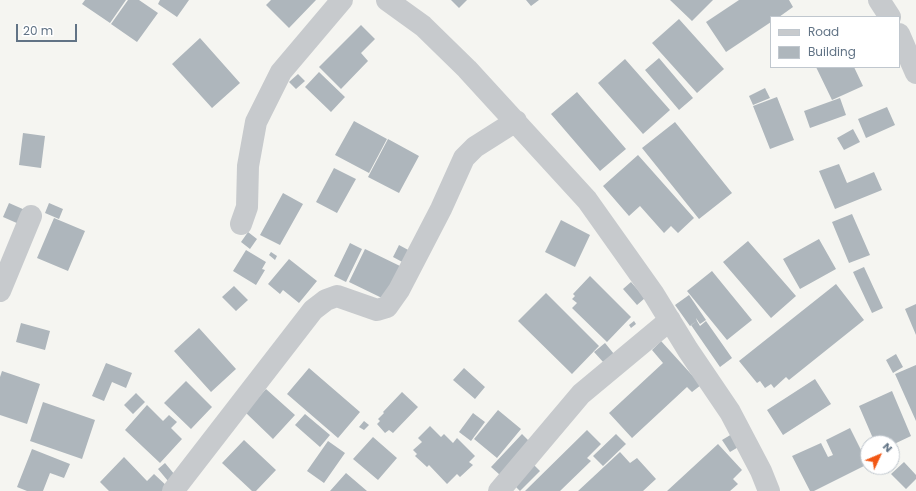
<!DOCTYPE html>
<html>
<head>
<meta charset="utf-8">
<style>
  body { margin:0 }
  #map { position:relative; width:916px; height:491px; overflow:hidden; background:#f5f5f1; font-family:Poppins,sans-serif }
  canvas { display:block }
  .legend { position:absolute; left:770px; top:16px; width:130px; height:52px; box-sizing:border-box; background:#fff; border:1px solid #c0c7ce; margin:0; padding:5px 7px; list-style:none; font-size:12px; color:#617385 }
  .legend li { display:flex; align-items:center; gap:8px; height:20px }
  .legend b { width:20px; border:1px solid #c0c7ce }
  .north { position:absolute; left:860px; top:435px; width:40px; height:40px; box-sizing:border-box; background:#fff; border:1px solid #c0c7ce; border-radius:50%; rotate:46deg; font-size:11px; font-weight:700; line-height:16px; text-align:center; color:#617385 }
  .north::after { content:''; display:block; margin:auto; width:14px; height:18px; background:#f25714; clip-path:polygon(50% 0,100% 100%,50% 72%,0 100%) }
  .scale { position:absolute; left:16px; top:24px; width:61px; height:18px; box-sizing:border-box; border:2px solid #617385; border-top:0; padding-left:5px; font-size:12px; line-height:14px; white-space:nowrap; color:#617385; -webkit-text-stroke:3px #fff; paint-order:stroke }
</style>
</head>
<body>
<div id="map">
<canvas width="916" height="491"></canvas>
<ul class="legend">
<li><b style="height:5px;background:#c7cacd"></b>Road</li>
<li><b style="height:11px;background:#aeb6bc"></b>Building</li>
</ul>
<div class="north">N</div>
<div class="scale">20 m</div>
</div>
<script>
const g = document.querySelector('canvas').getContext('2d');
g.lineJoin = 'round';
function fillPath(path, color) {
  g.fillStyle = color;
  g.fill(path, 'evenodd');
}
function stroke(path, color, width, dash) {
  g.strokeStyle = color;
  g.lineWidth = width;
  g.lineCap = dash ? 'butt' : 'round';
  g.setLineDash(dash || []);
  g.stroke(path);
}
fillPath(new Path2D(`
  M85,0H126L110,23L82,4Z
  M128,0H139L158,13L137,42L111,24Z
  M160,0H189L177,17L158,4Z
  M271,0H316L289,28L266,5Z
  M451,0H467L459,8Z
  M526,0H539L531,6Z
  M670,0H713L692,21Z
  M739,0H789L793,7L779,17H771V22L726,52L706,22Z
  M679,19L724,69L697,93L652,43Z
  M361,25L375,39L361,53L368,61L341,89L319,67Z
  M200,38L240,83L212,108L172,64Z
  M659,58L693,98L679,110L645,70Z
  M625,59L670,110L643,134L598,83Z
  M816,67H854L863,86L832,100Z
  M319,72L345,97L331,112L305,87Z
  M298,74L305,81L296,89L289,82Z
  M765,88L770,98L753,105L749,96Z
  M577,92L626,149L600,171L551,114Z
  M777,97L794,140L770,149L753,106Z
  M840,98L846,115L810,128L804,111Z
  M887,107L895,125L866,138L858,119Z
  M354,121L387,139L369,173L335,155Z
  M675,122L732,193L699,219L642,148Z
  M853,129L860,142L844,150L837,138Z
  M23,133L45,136L41,168L19,165Z
  M388,139L419,156L399,193L368,177Z
  M638,155L694,218L678,233L671,226L664,233L640,206L629,216L603,186Z
  M839,164L847,183L874,172L882,190L835,209L819,171Z
  M334,168L356,179L337,213L316,202Z
  M283,193L303,204L280,245L260,235Z
  M9,203L25,210L19,224L3,217Z
  M49,203L63,209L59,219L45,213Z
  M852,214L870,255L849,263L832,222Z
  M54,218L85,231L68,271L37,258Z
  M561,220L590,235L575,267L545,252Z
  M248,232L257,239L250,249L241,242Z
  M819,239L836,269L800,289L783,259Z
  M748,241L796,296L771,318L723,262Z
  M350,243L362,249L346,282L334,276Z
  M399,245L412,252L406,264L393,257Z
  M365,249L400,266L384,299L349,282Z
  M246,250L266,262L262,269L265,270L256,285L233,271Z
  M271,252L277,256L275,260L269,255Z
  M289,259L317,281L299,303L283,290L280,294L268,284Z
  M864,267L883,308L872,313L853,272Z
  M712,271L752,320L727,340L687,291Z
  M590,276L631,317L607,342L572,308L577,303L572,299L575,296L573,294Z
  M631,282L645,298L637,305L623,289Z
  M836,284L864,320L789,380L786,377L774,388L771,384L765,388L760,381L757,383L739,361Z
  M234,286L248,300L236,311L222,297Z
  M546,293L599,346L572,374L518,321Z
  M689,295L706,320L700,324L696,318L697,321L690,326L675,305Z
  M916,304V335L905,309Z
  M634,321L636,324L631,328L629,325Z
  M697,321L700,326L706,321L732,358L720,367L691,325Z
  M21,323L50,331L45,350L16,342Z
  M199,328L236,369L211,392L174,351Z
  M661,341L701,385L692,392L687,387L632,438L609,413L663,363L652,350Z
  M605,343L614,354L604,363L594,352Z
  M896,354L903,367L893,373L886,360Z
  M106,363L132,373L126,388L112,382L104,401L92,396Z
  M916,365V421L895,374Z
  M309,368L360,412L338,438L287,394Z
  M464,368L485,387L475,399L453,380Z
  M2,371L40,384L27,424L0,415V377Z
  M815,379L831,404L783,435L767,410Z
  M186,381L212,407L191,429L164,403Z
  M266,389L295,415L273,439L245,412Z
  M892,391L911,436L892,445V443H875L859,406Z
  M402,392L418,407L393,433L389,430L385,433L377,424L380,421L378,419L384,413L383,412Z
  M136,393L145,402L133,414L124,405Z
  M43,402L95,420L82,459L30,441Z
  M147,405L163,421L169,415L177,422L171,428L182,439L160,463L125,430Z
  M498,410L521,429L497,458L474,439Z
  M473,413L485,422L471,441L459,432Z
  M305,414L330,435L320,447L295,425Z
  M364,421L369,425L364,430L359,427Z
  M430,426L441,437L444,434L453,443L457,438L475,456L469,462L473,465L460,477L457,474L447,484L429,465L427,467L415,456L417,454L413,450L422,442L418,438Z
  M850,428L868,464L814,491H810L792,456L821,443L828,457L833,455L826,440Z
  M587,430L601,444L587,458L591,461L560,491H525Z
  M522,434L531,443L500,475L491,467Z
  M616,434L626,444L603,466L593,456Z
  M732,434L740,446L730,452L722,440Z
  M373,437L397,458L378,480L353,459Z
  M244,440L276,470L256,491H252L222,463Z
  M328,441L345,453L324,483L307,471Z
  M718,444L742,470L733,479L738,484L730,491H667Z
  M32,449L70,464L64,478L50,473L43,491H27L17,487Z
  M620,452L630,463L637,458L656,479L643,491H578Z
  M124,457L147,481L154,474L169,488L166,491H109L100,482Z
  M904,462L916,475V479L906,489L891,474Z
  M165,463L175,475L168,481L158,469Z
  M534,465L540,471L520,491L514,485Z
  M346,473L367,491H330Z`), '#aeb6bc');
stroke(new Path2D(`
  M387,0L423,26L467,69L587,200L653,293L688,350L730,412L761,471L769,491
  M879,0L890,17
  M899,34L916,73
  M241,224L247,207L248,166L256,122L281,72L342,0
  M0,291L31,216
  M173,491L313,310L326,300L337,296L377,310L387,307L399,290L441,209L464,158L475,147L516,121
  M499,491L581,394L670,320`), '#c7cacd', 22);
</script>
</body>
</html>
